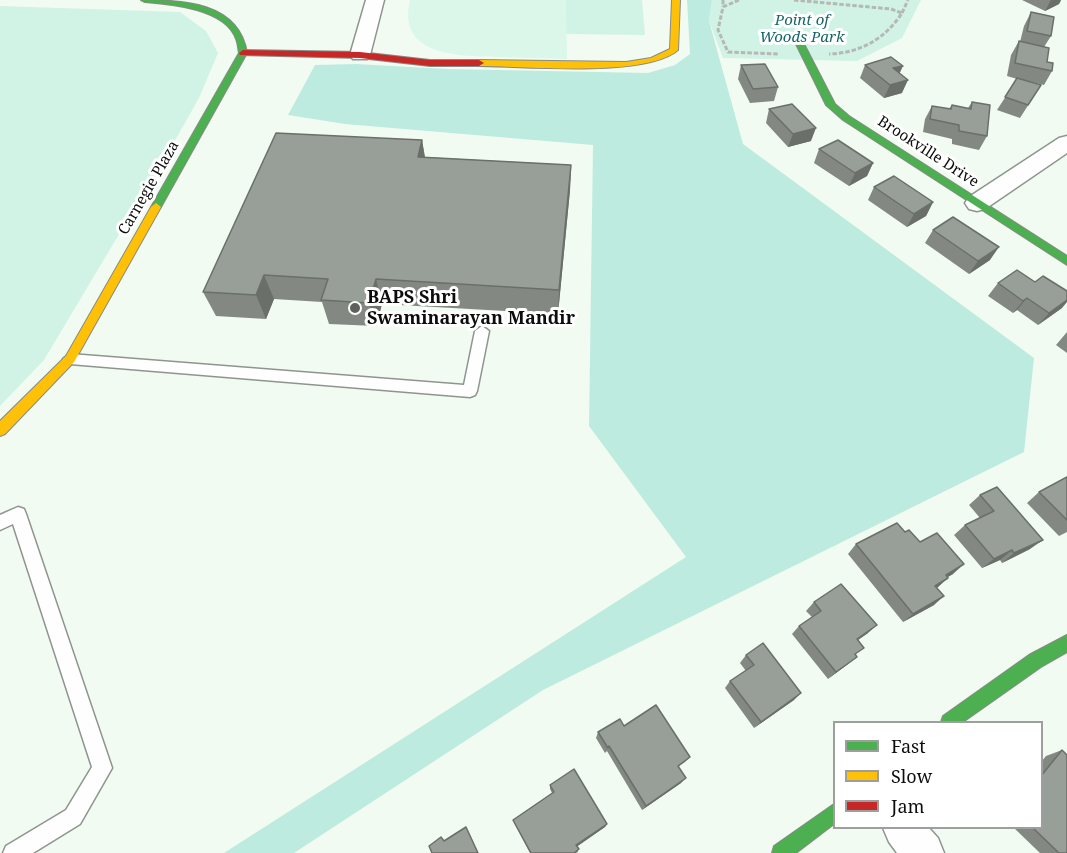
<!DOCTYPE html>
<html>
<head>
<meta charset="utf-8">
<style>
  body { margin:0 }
  #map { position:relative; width:1067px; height:853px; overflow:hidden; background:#f2fbf2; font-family:"Noto Serif",serif }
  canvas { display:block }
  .legend { position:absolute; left:833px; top:721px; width:210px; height:108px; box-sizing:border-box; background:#fff; border:2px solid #9e9e9e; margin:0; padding:8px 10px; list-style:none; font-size:18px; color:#0d0d0d }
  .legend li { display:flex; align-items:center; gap:12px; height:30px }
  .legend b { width:30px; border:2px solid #9e9e9e }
</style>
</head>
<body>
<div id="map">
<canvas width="1067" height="853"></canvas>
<ul class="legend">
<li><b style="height:8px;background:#4caf50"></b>Fast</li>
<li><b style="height:8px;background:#ffc107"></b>Slow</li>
<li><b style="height:8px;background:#c62828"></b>Jam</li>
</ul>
</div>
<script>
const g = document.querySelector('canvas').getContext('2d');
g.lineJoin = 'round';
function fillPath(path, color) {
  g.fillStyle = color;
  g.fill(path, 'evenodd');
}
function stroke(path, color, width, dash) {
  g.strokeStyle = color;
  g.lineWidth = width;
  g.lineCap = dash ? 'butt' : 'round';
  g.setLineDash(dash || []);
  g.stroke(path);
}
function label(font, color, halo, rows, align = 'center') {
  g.font = font + ' "Noto Serif",serif';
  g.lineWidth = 6;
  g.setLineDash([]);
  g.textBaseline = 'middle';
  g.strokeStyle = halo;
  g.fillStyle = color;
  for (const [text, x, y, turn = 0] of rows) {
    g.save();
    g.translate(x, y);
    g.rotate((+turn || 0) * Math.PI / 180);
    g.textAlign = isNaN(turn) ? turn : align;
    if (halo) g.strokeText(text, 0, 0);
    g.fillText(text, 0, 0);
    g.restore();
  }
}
fillPath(new Path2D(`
  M566,0H642L645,35L566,34Z
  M712,0H921L902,38L857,61L723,58L709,21Z
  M0,6L180,12L206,31L218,53L199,98L177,137L44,360L0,406Z`), '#d0f3e6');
fillPath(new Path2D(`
  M687,0H712L709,21L743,144L1034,358L1024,452L543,690L294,853H224L686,557L589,426L593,145L345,124L288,115L315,65L356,64L447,69L648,73L675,65L690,54Z`), '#beebdf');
fillPath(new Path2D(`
  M410,0H566L567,59C545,58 523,58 501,57C463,56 396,58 410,0Z`), '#daf7e9');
const lane = new Path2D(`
  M482,326L489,331L477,391L475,395L470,397L70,364L63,359L70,354L464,385L475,331Z
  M18,507L24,509L26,514L112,768L80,824L33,853H3L6,846L66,810L92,767L13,524L0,530V515Z`);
const street = new Path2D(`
  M366,0H384L370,55L367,59H353L350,55Z
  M1067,136V153L985,209L977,211L969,209L965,203L969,197L1059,138Z
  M883,828H929L938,838L944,853H897L889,842Z`);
const fast = new Path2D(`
  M141,0C183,0 239,2 247,53L161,207L156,211L151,207L239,53C238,49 238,43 236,39C226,9 172,4 145,2Z
  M797,42H803L835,104L849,116L1067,256V265L843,120L826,105L796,44Z
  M1067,635V652L1041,667L963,722H941L943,716L1029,655Z
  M834,804V824L796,853H772L774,846Z`);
const slow = new Path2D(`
  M672,0H680L678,50C646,78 524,66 479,66L474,63L479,60L626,62L651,58L670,49Z
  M156,203L161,207L74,362L5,434L0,436V421L66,356L151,207Z`);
const jam = new Path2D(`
  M243,50L360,52L430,60H479L484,63L479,66H430L360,58L240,55L239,53Z`);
stroke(lane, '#909490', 3);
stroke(street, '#909490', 3);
stroke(fast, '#878b87', 2);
stroke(slow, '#878b87', 2);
stroke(jam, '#878b87', 2);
stroke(new Path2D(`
  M723,0V7
  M739,0L723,7L718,30L728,52L779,54
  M794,0L891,9L902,13C885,39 860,53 829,54
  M902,13L908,0`), '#b6b8b6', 3, [4.5, 2]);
fillPath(lane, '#fdfefd');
fillPath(street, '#fdfefd');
fillPath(fast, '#4caf50');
fillPath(slow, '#ffc107');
fillPath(jam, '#c62828');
fillPath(new Path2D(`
  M1022,0H1061L1059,4L1045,11Z
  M1031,12L1051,36L1044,47L1047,62L1052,71L1044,85L1028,81L1041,85L1020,118L997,110L1017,79L1007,76L1011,55L1019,41L1020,42L1024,26Z
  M741,65L778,87L774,101L750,103L738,79Z
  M865,65L899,73L902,93L884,98L860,78Z
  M972,102L987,136L979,150L952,144V139L923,132L925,119L932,106L949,109L952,105L968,108Z
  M769,109L811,141L788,147L766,123Z
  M422,140L425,157L571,165L570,190L558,314L382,304L376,326L329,324L322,302L274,299L266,319L216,316L203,292Z
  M819,149L873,163L867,176L849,186L814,163Z
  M874,187L933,202L926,216L907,227L868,200Z
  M933,230L990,260L969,274L925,243Z
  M998,283L1062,308L1038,325L1017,310L1013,313L988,296Z
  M1067,332V353L1056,345Z
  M1067,477V532L1059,536L1027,503L1039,492Z
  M980,495L1030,549L1002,563L1000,560L982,568L954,535L965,525L980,518L969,505Z
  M905,532L920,542L953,574L948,577L937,588L934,605L903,622L848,554L856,544Z
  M814,602L868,633L858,640L856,655L857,657L828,679L792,634L799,626L812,617L806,611Z
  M746,655L794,700L754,728L725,688L730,681L746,671L740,663Z
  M624,726L690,757L685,762L678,767L681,783L642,810L607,751L605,753L596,738L598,732Z
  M1062,750L1067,853H1040L1014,828H1041V762L1046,756Z
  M550,785L607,824L605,827L577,846L578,852L576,853H530L514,823L513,820L552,793L550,789Z`), '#838883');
fillPath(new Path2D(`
  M1051,0H1061L1059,4L1045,11Z
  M903,66L897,79L893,68Z
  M908,80L902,93L884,98L890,85Z
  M816,128L811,141L788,147L793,134Z
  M422,140L426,165L418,157Z
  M873,163L867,176L849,186L855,173Z
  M571,165L570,190L558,314L559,290Z
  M933,202L926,216L907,227L914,214Z
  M999,247L990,260L969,274L978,261Z
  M264,275L274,299L266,319L256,295Z
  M376,279L382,304L376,326L369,303Z
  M1027,298L1017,310L1013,313L1023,301Z
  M1067,300V302L1062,308L1038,325L1049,313Z
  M1043,540L1030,549L1002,563L1014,553Z
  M1012,550L1000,560L982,568L994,559Z
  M964,564L953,574L935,584L946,575Z
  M948,578L938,587L925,595L935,586Z
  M944,596L934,605L903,622L913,614Z
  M877,625L868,633L848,647L857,639Z
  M857,657L848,664L828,679L836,672Z
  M801,693L794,700L754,728L761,722Z
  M686,778L681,783L642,810L646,806Z
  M607,824L605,827L575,848L576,845Z`), '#6a6f6a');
const building = new Path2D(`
  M1031,12L1054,17L1051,36L1027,31Z
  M1019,41L1049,48L1047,62L1053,63L1052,71L1015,63Z
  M891,57L903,66L893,68L908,80L890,85L865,65Z
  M765,64L778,87L753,89L741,65Z
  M1017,78L1041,85L1028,105L1005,97Z
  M972,102L990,105L987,136L959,131V125L930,119L932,106L951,109L952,105L971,109Z
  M792,104L816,128L793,134L769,109Z
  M276,133L422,140L418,157L571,165L559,290L376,279L369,303L321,300L328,279L264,275L256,295L203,292Z
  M838,140L873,163L855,173L819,149Z
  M894,176L933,202L914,214L874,187Z
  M953,217L999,247L978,261L933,230Z
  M1017,270L1035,282L1043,276L1067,291V300L1049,313L1027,298L1023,301L998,283Z
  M1067,477V520L1039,492Z
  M997,487L1043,540L1014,553L1012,550L994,559L965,525L994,511L980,495Z
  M897,523L905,532L909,530L920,542L937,533L964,564L946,575L948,578L935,586L944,596L913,614L856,544Z
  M841,584L877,625L857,639L864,648L855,654L857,657L836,672L799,626L821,611L814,602Z
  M763,643L801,693L761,722L730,681L754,665L746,655Z
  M656,705L690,757L678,766L686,778L646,806L609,746L608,748L598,732L620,719L624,726Z
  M1062,750L1067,755V853H1059L1033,828H1041V776Z
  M574,769L607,824L576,845L579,849L574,853H531L513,820L554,792L550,785Z
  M466,827L478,853H432L429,846L441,837L444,841Z`);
fillPath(building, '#989e98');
stroke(building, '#6a6f6a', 1.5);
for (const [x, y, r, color] of [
  [355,308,6,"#5d605d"]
]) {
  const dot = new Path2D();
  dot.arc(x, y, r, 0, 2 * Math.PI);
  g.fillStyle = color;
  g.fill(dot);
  stroke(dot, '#fff', 2);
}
label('italic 15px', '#19666a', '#fff', [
  ["Point of",802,21],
  ["Woods Park",802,38]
]);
label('15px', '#0d0d0d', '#fff', [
  ["Brookville Drive",928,152,33],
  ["Carnegie Plaza",149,188,-60]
]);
label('bold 18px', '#0d0d0d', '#fff', [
  ["BAPS Shri",367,298],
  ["Swaminarayan Mandir",367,319]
], 'left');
</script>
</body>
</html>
